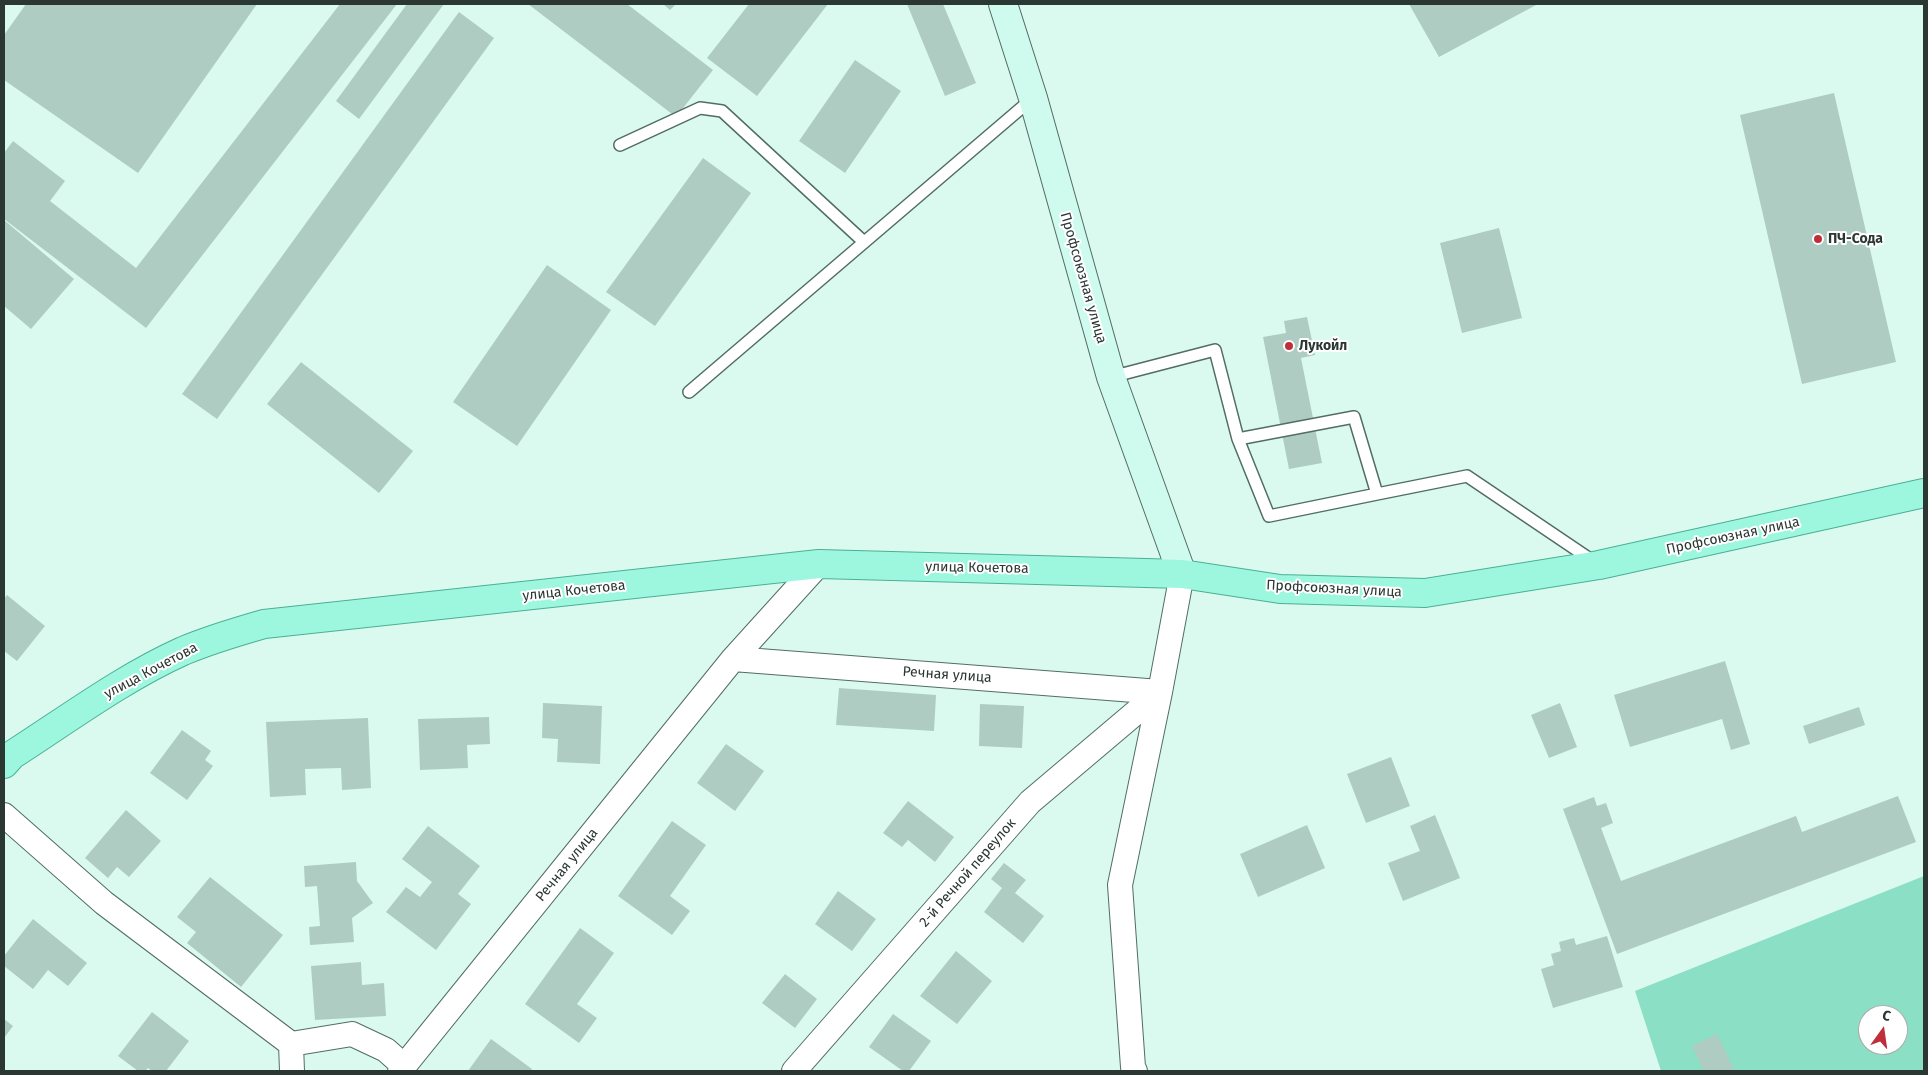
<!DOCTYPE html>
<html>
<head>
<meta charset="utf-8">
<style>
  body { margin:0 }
  #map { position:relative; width:1928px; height:1075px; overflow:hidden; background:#dbfaef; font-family:"Fira Sans",sans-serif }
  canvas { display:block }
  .frame { position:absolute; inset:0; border:5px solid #2b3733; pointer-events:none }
  .north { position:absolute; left:1858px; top:1005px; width:50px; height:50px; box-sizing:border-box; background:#fff; border:1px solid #aaafad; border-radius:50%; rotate:14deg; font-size:14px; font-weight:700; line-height:20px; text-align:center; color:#2b3733 }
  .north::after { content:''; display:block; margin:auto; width:18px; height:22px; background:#bf2f3a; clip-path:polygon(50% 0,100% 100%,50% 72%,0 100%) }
</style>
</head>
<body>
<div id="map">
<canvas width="1928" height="1075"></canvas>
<div class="frame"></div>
<div class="north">С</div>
</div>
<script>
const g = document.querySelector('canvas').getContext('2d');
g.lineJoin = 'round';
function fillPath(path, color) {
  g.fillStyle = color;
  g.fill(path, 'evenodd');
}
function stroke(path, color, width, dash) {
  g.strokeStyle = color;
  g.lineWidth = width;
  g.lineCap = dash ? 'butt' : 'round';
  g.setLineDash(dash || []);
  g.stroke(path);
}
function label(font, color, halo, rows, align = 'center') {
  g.font = font + ' "Fira Sans",sans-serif';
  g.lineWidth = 4;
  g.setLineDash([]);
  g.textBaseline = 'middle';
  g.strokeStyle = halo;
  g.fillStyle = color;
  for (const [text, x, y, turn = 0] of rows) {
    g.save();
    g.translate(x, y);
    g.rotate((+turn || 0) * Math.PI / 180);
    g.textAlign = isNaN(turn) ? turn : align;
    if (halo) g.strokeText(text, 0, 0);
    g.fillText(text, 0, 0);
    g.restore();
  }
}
fillPath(new Path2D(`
  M1924,876V1071H1661L1635,991ZM1868,1015H1898V1045H1868Z`), '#8bdfc4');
fillPath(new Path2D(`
  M26,4H257L138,173L4,80V35Z
  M340,4H397L146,328L4,219V153L13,141L65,181L50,201L136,268Z
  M407,4H444L359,119L336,101Z
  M528,4H627L713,70L676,117Z
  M663,4H676L670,10Z
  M749,4H828L757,96L707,58Z
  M907,4H943L976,83L945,96Z
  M1409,4H1538L1439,57Z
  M459,12L494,38L217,419L182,394Z
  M855,60L901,91L845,173L799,141Z
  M1834,93L1896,362L1802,384L1740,115Z
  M703,158L751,193L655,326L606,292Z
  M4,220L74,279L31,329L4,306Z
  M1499,228L1522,318L1462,333L1440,243Z
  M547,265L611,310L517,446L453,402Z
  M1307,317L1315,355L1301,358L1322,463L1289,469L1263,337L1286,333L1284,321Z
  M301,362L413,451L379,493L267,404Z
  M7,595L45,626L17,661L4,651V599Z
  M1725,661L1750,744L1731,750L1722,719L1630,747L1614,695Z
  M839,688L936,695L934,731L836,725Z
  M543,703L602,706L600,764L557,762L558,739L542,738Z
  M1560,703L1577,747L1549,758L1531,715Z
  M980,704L1024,706L1022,748L979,746Z
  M1859,707L1865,725L1809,744L1803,726Z
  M489,717L490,744L467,745L468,768L420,770L418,719Z
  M368,718L371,788L342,790L341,768L305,769L306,795L270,797L266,722Z
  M182,730L211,751L205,760L213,766L187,800L150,773Z
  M726,744L764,771L735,811L697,783Z
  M1391,757L1410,806L1366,823L1347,774Z
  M1898,796L1916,842L1617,954L1563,809L1594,797L1597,806L1606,803L1613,823L1601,828L1621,881L1796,816L1802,832Z
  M908,801L954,837L935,862L908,840L902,847L883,833Z
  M126,810L161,841L129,877L117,867L108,878L85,858Z
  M1435,815L1460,878L1403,901L1388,863L1420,851L1410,826Z
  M672,821L706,845L670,896L690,911L672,935L618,896Z
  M1307,825L1325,868L1258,897L1240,854Z
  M428,826L480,866L458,894L471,904L436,950L386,912L406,887L420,897L432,882L402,859Z
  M356,862L357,881L373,903L352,918L354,942L310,945L309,927L320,926L317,886L305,887L304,866Z
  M1004,863L1026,880L1015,893L1044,916L1023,943L984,912L1002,888L991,879Z
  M210,877L283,935L241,987L187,943L196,932L177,917Z
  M838,891L876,919L852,951L815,924Z
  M33,919L87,963L68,986L48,970L33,989L4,966V956Z
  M580,928L614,953L577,1004L597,1018L579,1043L525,1004Z
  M1607,936L1623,987L1553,1008L1541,969L1554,965L1551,954L1561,951L1559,942L1574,938L1576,945Z
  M956,951L992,981L957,1024L920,996Z
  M361,962L362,985L384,983L386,1016L315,1020L311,966Z
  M785,974L817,999L795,1028L762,1003Z
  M152,1012L189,1041L166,1071H152L148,1068L145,1071H138L118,1056Z
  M893,1014L931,1041L909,1071H903L869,1047Z
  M4,1019L13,1026L4,1038Z
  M1717,1034L1735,1071H1704L1692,1046Z
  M491,1039L532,1069L531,1071H468Z`), '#afccc2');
const service = new Path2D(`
  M620,145L700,108L722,111L864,242
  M1111,377L1215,350L1238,439L1354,417L1377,494L1467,476L1593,561
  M689,392L1033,98
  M1238,439L1269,516L1377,494`);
const minor = new Path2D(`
  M733,659L819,564
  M4,815L104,903L291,1044L352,1034L386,1050L404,1066
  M291,1044L292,1071
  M400,1071L733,659L1160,692
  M794,1071L1030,802L1160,692
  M1135,1071L1133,1067L1120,885L1160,692L1182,574`);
const secondary = new Path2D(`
  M1003,4L1033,98L1111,377L1182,574`);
const primary = new Path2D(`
  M4,764L12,755C68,719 123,678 183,651C209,640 236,632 264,624L819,564L1182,574L1280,589L1425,593L1599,565L1924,493`);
stroke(service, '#526d64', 14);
stroke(minor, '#526d64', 26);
stroke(secondary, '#526d64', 30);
stroke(primary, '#4ab094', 30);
stroke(service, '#fff', 11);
stroke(minor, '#fff', 24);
stroke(secondary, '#cefbee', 28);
stroke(primary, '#9cf7de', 28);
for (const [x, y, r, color] of [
  [1818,239,5,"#bf2f3a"],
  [1289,346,5,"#bf2f3a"]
]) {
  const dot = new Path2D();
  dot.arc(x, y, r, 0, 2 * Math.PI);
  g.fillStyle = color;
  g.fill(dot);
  stroke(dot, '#fff', 2);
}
label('bold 14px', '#2b3733', '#fff', [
  ["ПЧ-Сода",1828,239],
  ["Лукойл",1299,346]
], 'left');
label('14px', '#2b3733', '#fff', [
  ["Профсоюзная улица",1083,278,74],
  ["Профсоюзная улица",1733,536,-12],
  ["улица Кочетова",977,568,1],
  ["Профсоюзная улица",1334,589,3],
  ["улица Кочетова",574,591,-6],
  ["улица Кочетова",151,671,-28],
  ["Речная улица",947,675,4],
  ["Речная улица",567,865,-51],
  ["2-й Речной переулок",968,873,-49]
]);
</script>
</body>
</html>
